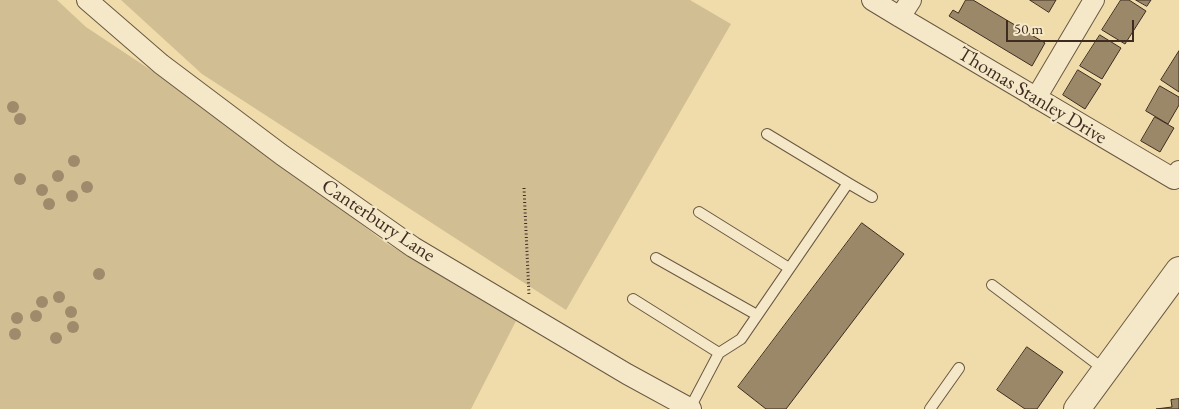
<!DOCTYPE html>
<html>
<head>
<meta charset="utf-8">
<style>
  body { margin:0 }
  #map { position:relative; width:1179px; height:409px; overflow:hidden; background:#f0dcaa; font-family:"EB Garamond",serif }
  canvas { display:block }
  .scale { position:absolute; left:1006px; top:20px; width:128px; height:22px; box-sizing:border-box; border:2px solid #3e2c21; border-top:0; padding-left:6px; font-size:15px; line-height:18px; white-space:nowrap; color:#3e2c21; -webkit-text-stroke:4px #f5e8c8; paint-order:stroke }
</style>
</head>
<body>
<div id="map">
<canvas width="1179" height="409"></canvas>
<div class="scale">50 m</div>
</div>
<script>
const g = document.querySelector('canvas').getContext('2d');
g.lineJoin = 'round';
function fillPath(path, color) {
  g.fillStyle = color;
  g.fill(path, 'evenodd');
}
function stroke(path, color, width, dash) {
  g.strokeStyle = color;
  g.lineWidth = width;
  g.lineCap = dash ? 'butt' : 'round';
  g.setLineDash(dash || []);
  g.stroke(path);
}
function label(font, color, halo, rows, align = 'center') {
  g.font = font + ' "EB Garamond",serif';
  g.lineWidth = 4.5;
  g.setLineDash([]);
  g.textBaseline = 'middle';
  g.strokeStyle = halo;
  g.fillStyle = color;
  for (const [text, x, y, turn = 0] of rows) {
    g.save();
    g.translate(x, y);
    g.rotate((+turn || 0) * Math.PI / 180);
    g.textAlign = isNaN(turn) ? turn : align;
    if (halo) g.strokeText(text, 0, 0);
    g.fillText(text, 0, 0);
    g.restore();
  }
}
fillPath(new Path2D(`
  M0,0H57L86,27L211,110L386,243L518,317L471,409H0Z
  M121,0H690L731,24L566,310L202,74Z`), '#d2be93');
const building = new Path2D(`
  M966,0H973L1045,43L1032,66L949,16L953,10L958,13Z
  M1030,0H1056L1049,12Z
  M1121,0H1129L1146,11L1125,44L1102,30Z
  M1136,0H1151L1147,6Z
  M1100,35L1121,48L1102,79L1080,66Z
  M1179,51V92L1161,80Z
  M1078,70L1101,84L1085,109L1063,95Z
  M1160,86L1179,97V105L1168,124L1146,111Z
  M1155,117L1174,128L1160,152L1141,141Z
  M862,223L904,254L786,409H766L738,387Z
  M1027,347L1063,372L1037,409H1025L997,390Z
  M1179,399V409H1156L1172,407L1171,400Z`);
fillPath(building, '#9b8868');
stroke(building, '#3e2c21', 1);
const service = new Path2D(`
  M767,134L848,183
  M699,212L789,268
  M656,258L757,315
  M992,285L1105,370
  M633,299L719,353
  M690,408L719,353L741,339L848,183L872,197
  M930,409L959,368`);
const minor = new Path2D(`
  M87,0L161,64L282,155L413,247L627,374L691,409
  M872,0L900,17
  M911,0L900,17L1174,179L1179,171
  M1036,98L1094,0`);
const tertiary = new Path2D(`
  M1077,409L1179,270`);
stroke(service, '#6a5843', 12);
stroke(minor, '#6a5843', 22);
stroke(tertiary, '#6a5843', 28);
stroke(new Path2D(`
  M524,188L529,295`), '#3e2c21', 3, [1, 2.5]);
stroke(service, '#f5e8c8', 10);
stroke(minor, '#f5e8c8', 20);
stroke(tertiary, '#f5e8c8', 26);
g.fillStyle = '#9f8b6b';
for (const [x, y] of [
  [13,107],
  [20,119],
  [74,161],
  [58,176],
  [20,179],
  [87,187],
  [42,190],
  [72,196],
  [49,204],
  [99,274],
  [59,297],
  [42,302],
  [71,312],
  [36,316],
  [17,318],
  [73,327],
  [15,334],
  [56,338]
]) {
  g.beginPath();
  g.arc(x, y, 6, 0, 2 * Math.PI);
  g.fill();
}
label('20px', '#3e2c21', '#f5e8c8', [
  ["Thomas Stanley Drive",1032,96,31],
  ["Canterbury Lane",378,221,34]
]);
</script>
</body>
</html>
